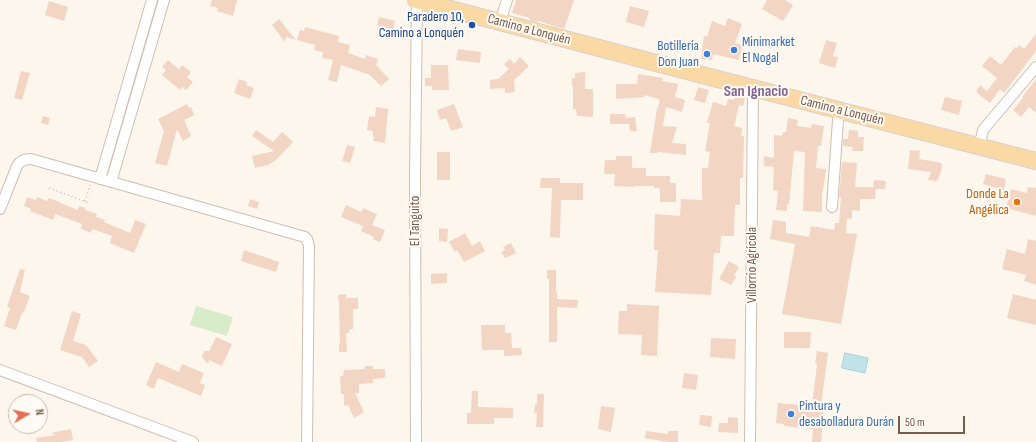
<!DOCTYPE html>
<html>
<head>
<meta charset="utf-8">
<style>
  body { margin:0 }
  #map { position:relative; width:1036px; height:442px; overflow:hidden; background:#fdf6ec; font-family:"Sofia Sans Condensed",sans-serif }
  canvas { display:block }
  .north { position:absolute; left:8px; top:394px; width:40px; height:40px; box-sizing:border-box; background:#fffaf3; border:1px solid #cabbb1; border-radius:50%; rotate:81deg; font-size:11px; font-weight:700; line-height:16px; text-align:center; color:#7a5c4d }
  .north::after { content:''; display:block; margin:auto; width:14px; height:18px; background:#e76f51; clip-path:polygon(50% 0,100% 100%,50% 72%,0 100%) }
  .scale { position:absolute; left:898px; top:416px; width:67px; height:18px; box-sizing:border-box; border:2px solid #7a5c4d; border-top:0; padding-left:5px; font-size:12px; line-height:14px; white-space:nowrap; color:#7a5c4d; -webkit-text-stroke:3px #fffaf3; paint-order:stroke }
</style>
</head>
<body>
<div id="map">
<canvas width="1036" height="442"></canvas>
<div class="north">N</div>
<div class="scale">50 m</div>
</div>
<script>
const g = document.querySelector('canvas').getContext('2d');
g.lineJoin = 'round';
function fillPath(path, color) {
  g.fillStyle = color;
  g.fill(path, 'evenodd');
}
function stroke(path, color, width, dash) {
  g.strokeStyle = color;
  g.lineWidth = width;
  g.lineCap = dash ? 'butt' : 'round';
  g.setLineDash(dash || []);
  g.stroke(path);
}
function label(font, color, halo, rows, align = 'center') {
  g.font = font + ' "Sofia Sans Condensed",sans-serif';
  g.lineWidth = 4;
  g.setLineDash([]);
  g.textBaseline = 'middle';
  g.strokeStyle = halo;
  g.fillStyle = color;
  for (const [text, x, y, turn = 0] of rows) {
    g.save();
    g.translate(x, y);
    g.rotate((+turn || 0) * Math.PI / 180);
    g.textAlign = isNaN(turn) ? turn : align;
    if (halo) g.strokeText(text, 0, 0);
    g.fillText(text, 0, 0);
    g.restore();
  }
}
fillPath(new Path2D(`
  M196,306L233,317L227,336L190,325Z`), '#d8ecc9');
const water = new Path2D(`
  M845,353L868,358L865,373L842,368Z`);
fillPath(water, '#bfe3e8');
stroke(water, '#a5d3da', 1);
fillPath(new Path2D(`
  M212,0H237L233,16L217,11L218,8L210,6Z
  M516,0H574L564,29L538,21V22L529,20L530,18L512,13Z
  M767,0H785L793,5L783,21L762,9Z
  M49,1L68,7L64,21L45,15Z
  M630,6L649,11L644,27L626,22Z
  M379,17L395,21L393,30L377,26Z
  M728,18L742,24L735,43L742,45L739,60L713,54L712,60L701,59L703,42L704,36L707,37L712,21L725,26Z
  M279,19L296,40L286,37L285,42L272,25Z
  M305,27L339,36L338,42L350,45L348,53L365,59L366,55L378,59L376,65L389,79L381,86L370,75L341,65L337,82L328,80L333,60L322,58L323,52L314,50L315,45L297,40L300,30L304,31Z
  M1036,34V51L1004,93L1000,89L990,103L977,93V90L980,85L987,91L997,78L982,66L990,56L1001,65L1015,47L1017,48L1019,45L1024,49Z
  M826,40L837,43L833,56L838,57L835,68L819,63Z
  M458,49L481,52L480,63L456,60Z
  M520,57L529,66L514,80L515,92L505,93V88L490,89V80L498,79L509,69L504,64L510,59L514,64Z
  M168,60L179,69L182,65L191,72L187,77L193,82L186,90L182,87L180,90L162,75L166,70L162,67Z
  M431,65H448L449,90H432V86H425V78H431Z
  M21,71L30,73L22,100L14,98Z
  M585,72V89H593V117L577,116L576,109H573V86H572V78H575V73Z
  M638,74L663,78L662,81L678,84L675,97L685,100L682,112L666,107L663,126L677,127L672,143L686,144V155L658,152V153H650L657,109L660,101H659V99L644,95V97L616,99V84H637Z
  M239,79L247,82L246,85L254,88L250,99L234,93Z
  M1036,79V113L1029,107L1021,117L1013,110L1023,98L1022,97Z
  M698,87L709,90L705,103L694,100Z
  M735,96L745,98L743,106L739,105L734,126L742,128L741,136H744L743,178H740V205H735L734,236H721L720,253H714L711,295L655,292L658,250H654L655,214L680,216L681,199L702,200V168H708L710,152L705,151L710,123H707L713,102L726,106L728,99L734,100Z
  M945,97L962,101L959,115L941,110Z
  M187,104L189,108L191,107L194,115L184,120L191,136L183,141L177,129L167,166L155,163L164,131L158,119Z
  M454,104L463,127L451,131L446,118L440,120L437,110Z
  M376,107L388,109L385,143L373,141L374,137L373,136V131L367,130L369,116L375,117Z
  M610,114H625V118L635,117L637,131H630L629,124H610Z
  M43,116L50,118L48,125L41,123Z
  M788,118L798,120L797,126L811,128L812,124L824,126L821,146H818L816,168L826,169L823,191H822V212L803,211L805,152L794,151L789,205L787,204V211L776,210L778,191L773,190L774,167L764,166V156L774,158V135L782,136L783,132H786Z
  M256,130L273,142L282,132L293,142L276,160L268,165L255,168L252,156L274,151L252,136Z
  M849,130L858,131V137H864L863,151H852L853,147L843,146V139H848Z
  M347,145L355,147L350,163L342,161Z
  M910,150L920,151L919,159L942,163L941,172L937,181L928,180L931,172L908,169Z
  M437,152H450V180H437Z
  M616,156H632V168H646V176H670V183H676V202H660V188H654V186H634V187L614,186L615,174H604L605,160H616Z
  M842,162L857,163L855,187H873L874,180L886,181L885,189H876L875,199H860V211L852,210V219L847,218L846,233L857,234L841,324L782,314L795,244L770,239L773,220L786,222V233L809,237L811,226L834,230L835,223H839L841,197H839Z
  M986,174L1006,179L1004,190L983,184Z
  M541,178H560V183H583V200H561L560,238L550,237L552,188H540Z
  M1028,187L1036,188V216L1006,208L1011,189L1027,193Z
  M27,197L36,200L37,197L47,201L49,198L60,202V203L78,210L79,206L86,208L85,210L97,214L96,217L105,220L104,222L130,233L135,220L146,224L134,253L110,243L112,236L92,229L91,233L81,229L82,224L55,214L53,220L30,211L31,209L24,206Z
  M250,199L259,202L257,209L248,206Z
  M346,205L361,212L363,208L377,214L372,225L385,230L380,242L373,239L374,237L361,231L363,226L341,217Z
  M439,228L448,229L447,242L439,241Z
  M465,233L472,246L480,241L485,251L464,262L457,250L455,252L449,242Z
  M1028,239L1036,241V285L1024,281L1026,275L1002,269L1007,249L1025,254Z
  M511,243L516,253L505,258L501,252L505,250L503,247Z
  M244,250L279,262L276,272L241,261Z
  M729,261L739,267L734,276L736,277L731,285L719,279Z
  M20,269L25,270L20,292L30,296L24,312L22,313L16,330L4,326L10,308L7,307Z
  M547,270H556V292H557V299L578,300L577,308L557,307V342H549V279H547Z
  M447,273V283L431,284V274Z
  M346,294V298H358V309H353V329H349V333H346L347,352H339V344H340L339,305L338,295Z
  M1013,294L1036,300V325L1007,318Z
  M627,304L659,306L657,356L641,355L642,335L618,334L619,311H627Z
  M72,311L81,314L73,341L86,345L98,361L89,367L82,357L60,350Z
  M481,325H505V333H511L512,348H521L522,355L504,356V350H482Z
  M784,332H811L810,348H784Z
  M216,337L232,344L222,366L209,360L208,364L202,357L204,351H209Z
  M711,338L736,339L735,359L710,357Z
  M817,351L828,353L821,406L824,407L821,442H812L813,429L784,426V424L776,423L778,403L812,406L817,364L815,363Z
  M156,362L179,372L182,364L204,373L200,383L205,385L201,396L158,378L154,389L146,385Z
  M365,366H373V369H385V378L373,379V383L359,384V393H355L364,412L354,418L348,405L344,406V394H341L340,376H343L344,370L365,369Z
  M684,373L698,375L696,390L682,388Z
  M472,391H478V407L513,408V418H494V424H467V413H471Z
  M537,394H544L543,427H536L537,413H534L535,404L537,405Z
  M601,406L615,408L611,432L598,429Z
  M700,415L712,416L711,427L699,425Z
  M728,417L738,418V433L718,432L719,423H728Z
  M71,429L73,440L61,442H37L36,438L56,435L51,433Z
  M646,431L668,434V431H678V442H668L645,438Z`), '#f3d5c3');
const street = new Path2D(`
  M500,22L507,0
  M979,147L983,130L1036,67
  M100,179L152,0
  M111,182L164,0
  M832,207L838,120L841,111
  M0,209L17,166C20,161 25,159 31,159L305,237L307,239L309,246L307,442
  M0,370L193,442
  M416,442L415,176L417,0
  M750,442L753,88`);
const primary = new Path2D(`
  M416,0L706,76L1036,161`);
stroke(street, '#d1beb0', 12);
stroke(primary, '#dad1cd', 18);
stroke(new Path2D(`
  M49,188L89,203
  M85,201L90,185`), '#d9b8a5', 1.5, [1, 3]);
stroke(street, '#fff', 10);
stroke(primary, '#fbd9a5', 16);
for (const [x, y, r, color] of [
  [472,25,4,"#1a4fb4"],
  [734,50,4,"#3f7fe0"],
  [707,54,4,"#3f7fe0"],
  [1017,202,4,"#e8710a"],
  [791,414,4,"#3f7fe0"]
]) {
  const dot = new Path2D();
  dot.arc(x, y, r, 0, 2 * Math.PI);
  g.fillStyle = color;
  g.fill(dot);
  stroke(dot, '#fffaf3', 1.5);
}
label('14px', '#164399', '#fffaf3', [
  ["Paradero 10,",464,17],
  ["Camino a Lonquén",464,33]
], 'right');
label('14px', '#7a5c4d', '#fffaf3', [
  ["Camino a Lonquén",529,30,15],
  ["Camino a Lonquén",842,111,14],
  ["El Tanguito",415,221,-90],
  ["Villorrio Agrícola",752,265,-90]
]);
label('14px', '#366cbe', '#fffaf3', [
  ["Minimarket",742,42],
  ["El Nogal",742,58],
  ["Botillería",699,46,"right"],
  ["Don Juan",699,62,"right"],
  ["Pintura y",799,406],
  ["desabolladura Durán",799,422]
], 'left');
label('14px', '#c56008', '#fffaf3', [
  ["Donde La",1009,194],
  ["Angélica",1009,210]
], 'right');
label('bold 16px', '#846695', '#fffaf3', [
  ["San Ignacio",756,92]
]);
</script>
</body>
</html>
